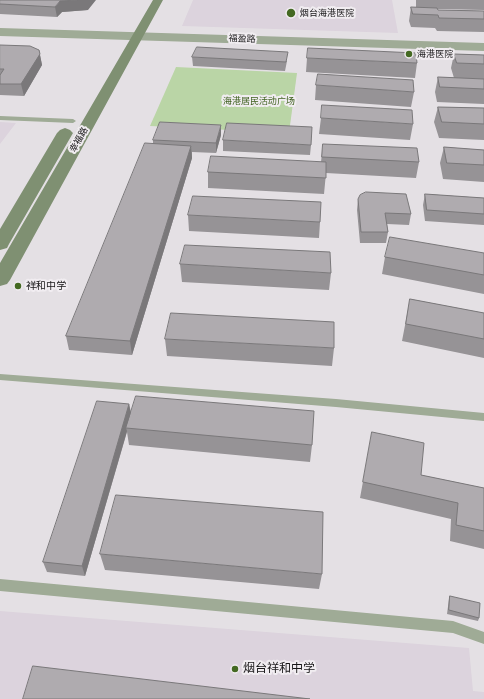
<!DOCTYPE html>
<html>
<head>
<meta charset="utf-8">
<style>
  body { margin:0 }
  canvas { display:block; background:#e4e0e4 }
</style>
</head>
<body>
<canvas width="484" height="699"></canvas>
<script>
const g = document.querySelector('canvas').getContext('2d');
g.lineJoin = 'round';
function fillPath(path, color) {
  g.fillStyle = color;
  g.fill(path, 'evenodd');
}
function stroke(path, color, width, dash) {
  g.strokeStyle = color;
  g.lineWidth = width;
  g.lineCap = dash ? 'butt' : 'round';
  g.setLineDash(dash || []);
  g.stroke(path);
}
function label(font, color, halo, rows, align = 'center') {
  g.font = font + ' "Noto Sans","Noto Sans SC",sans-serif';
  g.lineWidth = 4;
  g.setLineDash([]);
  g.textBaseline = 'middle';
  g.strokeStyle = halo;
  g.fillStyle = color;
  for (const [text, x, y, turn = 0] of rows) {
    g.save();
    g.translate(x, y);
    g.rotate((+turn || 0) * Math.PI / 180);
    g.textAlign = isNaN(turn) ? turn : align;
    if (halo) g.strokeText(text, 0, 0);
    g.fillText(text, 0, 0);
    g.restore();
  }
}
fillPath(new Path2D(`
  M193,0H392L398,33L182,26Z
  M0,122L16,123L0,144Z
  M0,611L469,648L473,691L484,692V699H0Z`), '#dcd3dd');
fillPath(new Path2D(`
  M176,67L297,73L289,133L150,126Z`), '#bad5a6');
fillPath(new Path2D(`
  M0,116L73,119L76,121L73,123L0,120Z
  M0,374L336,399L484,413V421L336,407L0,380Z
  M0,579L453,621L484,632V644L453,633L0,591Z`), '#9fab96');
fillPath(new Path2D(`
  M0,28L484,43V51L0,36Z`), '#9fab96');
fillPath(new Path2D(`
  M153,0H163L10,280L7,284L0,286V263Z
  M65,128L70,130L73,133L9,244L7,248L0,250V229L57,133L60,130Z`), '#7f9072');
fillPath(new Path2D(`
  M0,0L88,10L62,12L57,17L0,14Z
  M416,0H484V10L438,9V10L484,11V32L437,31L435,28L411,27L409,21L411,7H416Z
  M0,45L39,50L42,65L24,96L0,95Z
  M454,54L484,55V104L437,102L435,92L438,77L454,78L451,68Z
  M192,57L287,61L285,71L193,66Z
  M307,58L417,63L415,78L306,72Z
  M316,85L414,92L411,107L315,100Z
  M438,107L484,108V140L439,138L434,122Z
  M321,118L413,124L410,140L319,134Z
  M221,135L216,153L192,152V158L132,355L69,350L66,336L153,144V140Z
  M223,140L311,145L310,155L223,151Z
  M323,144L419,162L416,178L326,173L324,194L208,188V172L321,162Z
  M444,147L484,150V182L443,179L440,163Z
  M425,194L484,198V225L425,221L423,205Z
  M358,199L411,214L409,225L387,224L388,232L386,243H360L357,210Z
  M188,215L320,222L319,238L189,231Z
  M484,253V294L382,274L385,257Z
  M180,264L331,273L329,290L182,282Z
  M410,299L484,313V358L402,341Z
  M165,339L334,348L332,366L167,356Z
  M129,404L131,412L312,445L310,462L129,445L127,432L85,576L47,572L43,562Z
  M372,432L421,475L484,488V549L450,541L451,519L360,498Z
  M100,554L322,574L319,589L105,570Z
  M450,596L479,618L478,621L447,614L449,599Z`), '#969396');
fillPath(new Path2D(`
  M78,0H96L88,10L62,12L57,17L55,7L60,1Z
  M39,50L42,65L24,96L21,84Z
  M221,125V135L216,153V143Z
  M191,146L192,158L132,355L130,341Z
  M129,404L131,415L126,428L127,431L85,576L82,566Z`), '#7a787a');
const building = new Path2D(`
  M0,0H78L60,1L55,7L0,4Z
  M411,7L437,8L438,10L484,11V19L439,18L438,15L413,14Z
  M0,45L30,46L39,50L40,54L21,84H0V75L4,69H0Z
  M197,47L288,52L286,62L192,57Z
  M308,48L416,53L417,63L307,58Z
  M454,54L484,55V64L457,63Z
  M318,74L413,80L414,92L316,85Z
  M438,77L484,79V89L440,87Z
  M322,105L412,110L413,124L321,118Z
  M438,107L484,108V124L442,122Z
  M160,122L221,125L216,143L153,140Z
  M227,123L312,127L311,145L223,140Z
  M145,143L191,146L130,341L66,336Z
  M323,144L417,148L419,162L322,157Z
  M444,147L484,150V165L447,163Z
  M211,156L326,162V178L208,172Z
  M366,192L406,194L411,214L385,213L388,232H361L358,199L360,195Z
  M425,194L484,198V214L427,210Z
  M193,196L321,202L320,222L188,215Z
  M390,237L484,253V275L385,257Z
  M185,245L330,252L331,273L180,264Z
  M410,299L484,313V339L406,324Z
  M171,313L334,322V348L165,339Z
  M136,396L314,411L312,445L126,428Z
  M97,401L129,404L82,566L43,562Z
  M372,432L424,443L421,475L484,488V531L456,525L458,503L363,482Z
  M116,495L323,512L322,574L100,554Z
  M450,596L480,603L479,618L449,610Z
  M33,666L310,699H23Z`);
fillPath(building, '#afabaf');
stroke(building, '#7a787a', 1);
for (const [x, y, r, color] of [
  [291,13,5,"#446922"],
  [409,54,4,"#446922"],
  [18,286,4,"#446922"],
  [235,669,4,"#446922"]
]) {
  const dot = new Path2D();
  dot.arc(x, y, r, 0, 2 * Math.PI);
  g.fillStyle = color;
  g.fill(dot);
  stroke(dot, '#f1edf1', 1.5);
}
label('9px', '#181718', '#f1edf1', [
  ["烟台海港医院",300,13],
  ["海港医院",417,54]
], 'left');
label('9px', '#181718', '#f1edf1', [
  ["福盈路",242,39,2],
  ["幸福路",79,140,-61]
]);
label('9px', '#3e601e', '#f1edf1', [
  ["海港居民活动广场",259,101]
]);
label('10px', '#181718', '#f1edf1', [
  ["祥和中学",26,286]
], 'left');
label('12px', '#181718', '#f1edf1', [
  ["烟台祥和中学",243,669]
], 'left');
</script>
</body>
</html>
